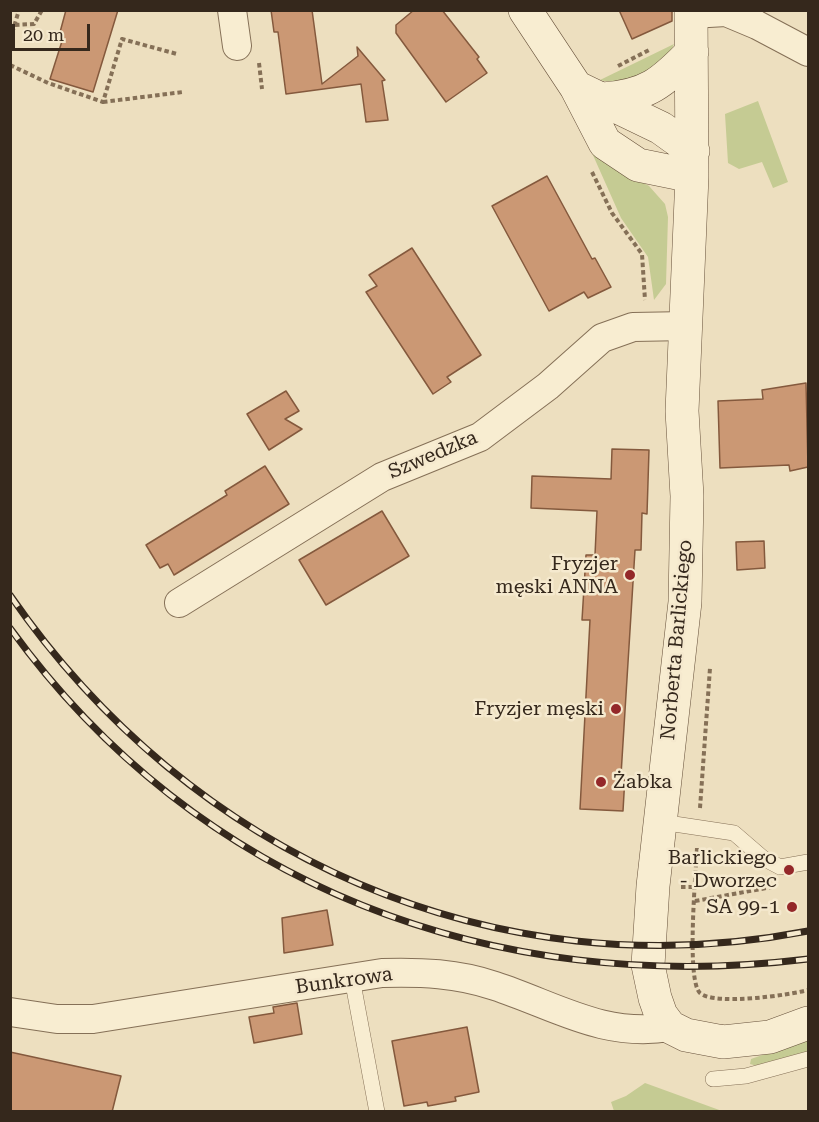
<!DOCTYPE html>
<html>
<head>
<meta charset="utf-8">
<style>
  body { margin:0 }
  #map { position:relative; width:819px; height:1122px; overflow:hidden; background:#eddfbf; font-family:"Roboto Serif",serif }
  canvas { display:block }
  .frame { position:absolute; inset:0; border:12px solid #35281c; pointer-events:none }
  .scale { position:absolute; left:12px; top:24px; width:78px; height:27px; box-sizing:border-box; border:3px solid #35281c; border-top:0; padding-left:8px; font-size:18px; line-height:21px; white-space:nowrap; color:#35281c; -webkit-text-stroke:4px #f5e9ce; paint-order:stroke }
</style>
</head>
<body>
<div id="map">
<canvas width="819" height="1122"></canvas>
<div class="frame"></div>
<div class="scale">20 m</div>
</div>
<script>
const g = document.querySelector('canvas').getContext('2d');
g.lineJoin = 'round';
function fillPath(path, color) {
  g.fillStyle = color;
  g.fill(path, 'evenodd');
}
function stroke(path, color, width, dash) {
  g.strokeStyle = color;
  g.lineWidth = width;
  g.lineCap = dash ? 'butt' : 'round';
  g.setLineDash(dash || []);
  g.stroke(path);
}
function label(font, color, halo, rows, align = 'center') {
  g.font = font + ' "Roboto Serif",serif';
  g.lineWidth = 5;
  g.setLineDash([]);
  g.textBaseline = 'middle';
  g.strokeStyle = halo;
  g.fillStyle = color;
  for (const [text, x, y, turn = 0] of rows) {
    g.save();
    g.translate(x, y);
    g.rotate((+turn || 0) * Math.PI / 180);
    g.textAlign = isNaN(turn) ? turn : align;
    if (halo) g.strokeText(text, 0, 0);
    g.fillText(text, 0, 0);
    g.restore();
  }
}
fillPath(new Path2D(`
  M674,44C663,71 628,87 600,80Z
  M758,101L788,182L773,188L762,162L739,169L728,163L725,114Z
  M584,135L611,165L649,186L665,204L668,217L666,284L654,300L648,257L621,218Z
  M808,1039V1052L757,1066L750,1064L751,1059Z
  M645,1083L722,1111H614L611,1102L626,1096Z`), '#c5cb93');
const building = new Path2D(`
  M66,10H118L93,92L50,79L63,38L59,36Z
  M271,10H312L322,84L358,56L357,47L385,80L382,81L388,120L366,122L361,84L286,94L278,32H274Z
  M414,10H442L479,57L477,59L487,73L446,102L396,33V25Z
  M619,10H672V21L632,39Z
  M547,176L592,259L595,258L611,287L588,298L584,292L549,311L492,206Z
  M412,248L481,355L447,377L451,382L433,394L366,292L377,286L369,275Z
  M806,383L808,467L790,471L789,465L720,468L718,401L763,399L762,390Z
  M286,391L299,411L285,419L302,429L269,450L247,414Z
  M612,449L649,450L647,514L642,513L641,550H635L621,775L625,776L623,811L580,809L590,620H582L586,555H595L597,511L531,508L532,476L611,479Z
  M265,466L289,504L174,575L168,564L160,568L146,545L227,495L225,491Z
  M382,511L409,556L326,605L299,560Z
  M764,541L765,568L737,570L736,542Z
  M327,910L333,945L284,953L282,918Z
  M297,1003L302,1034L254,1043L249,1017L274,1013L273,1007Z
  M467,1027L479,1092L455,1097L456,1101L428,1106L427,1102L404,1106L392,1041Z
  M10,1052L121,1076L112,1112H10Z`);
fillPath(building, '#cb9874');
stroke(building, '#84593d', 1.5);
const lane = new Path2D(`
  M661,822L734,833L763,858L780,867L808,862
  M352,978L377,1112
  M713,1079L746,1076L808,1059`);
const street = new Path2D(`
  M232,10L237,46
  M691,14L726,12L757,25L808,52
  M179,603L382,477L480,437L548,386L602,338L633,327L687,326
  M10,1012L57,1019H93L382,973C421,972 457,973 495,986C556,1006 603,1038 670,1027`);
const secondary = new Path2D(`
  M525,10L576,87L605,143L638,165L692,176
  M691,10L692,176L682,411L687,496L685,602L653,886L648,965L655,998L661,1015L670,1027L686,1035L723,1042L770,1037L808,1023
  M576,87L661,128L693,151
  M603,99C647,96 662,83 692,52`);
stroke(lane, '#857057', 16);
stroke(street, '#857057', 30);
stroke(secondary, '#67513b', 34);
stroke(new Path2D(`
  M15,25L34,24L42,10
  M10,40L19,10
  M259,63L262,89
  M10,65L48,83L103,102L122,39L177,54
  M618,66L649,50
  M103,102L183,92
  M592,172L612,213L642,254L645,300
  M700,808L710,668
  M697,848C696,872 686,980 700,993C715,1006 789,995 808,990
  M681,887H695
  M695,901L772,887`), '#857057', 4, [4.5, 3]);
stroke(lane, '#f8edd1', 15);
stroke(street, '#f8edd1', 28);
stroke(secondary, '#f8edd1', 33);
const rail = new Path2D(`
  M10,595C190,856 494,992 808,931
  M10,628C198,888 495,997 808,959`);
stroke(rail, '#35281c', 7);
stroke(rail, '#f5e9ce', 4.5, [14]);
for (const [x, y, r, color] of [
  [630,575,6,"#942829"],
  [616,709,6,"#942829"],
  [601,782,6,"#942829"],
  [789,870,6,"#942829"],
  [792,907,6,"#942829"]
]) {
  const dot = new Path2D();
  dot.arc(x, y, r, 0, 2 * Math.PI);
  g.fillStyle = color;
  g.fill(dot);
  stroke(dot, '#f5e9ce', 2);
}
label('20px', '#35281c', '#f5e9ce', [
  ["Szwedzka",433,455,-23],
  ["Norberta Barlickiego",677,640,-85],
  ["Bunkrowa",344,981,-8]
]);
label('20px', '#35281c', '#f5e9ce', [
  ["Fryzjer",618,564],
  ["męski ANNA",618,587],
  ["Fryzjer męski",604,709],
  ["Żabka",613,782,"left"],
  ["Barlickiego",777,858],
  ["- Dworzec",777,881],
  ["SA 99-1",780,907]
], 'right');
</script>
</body>
</html>
